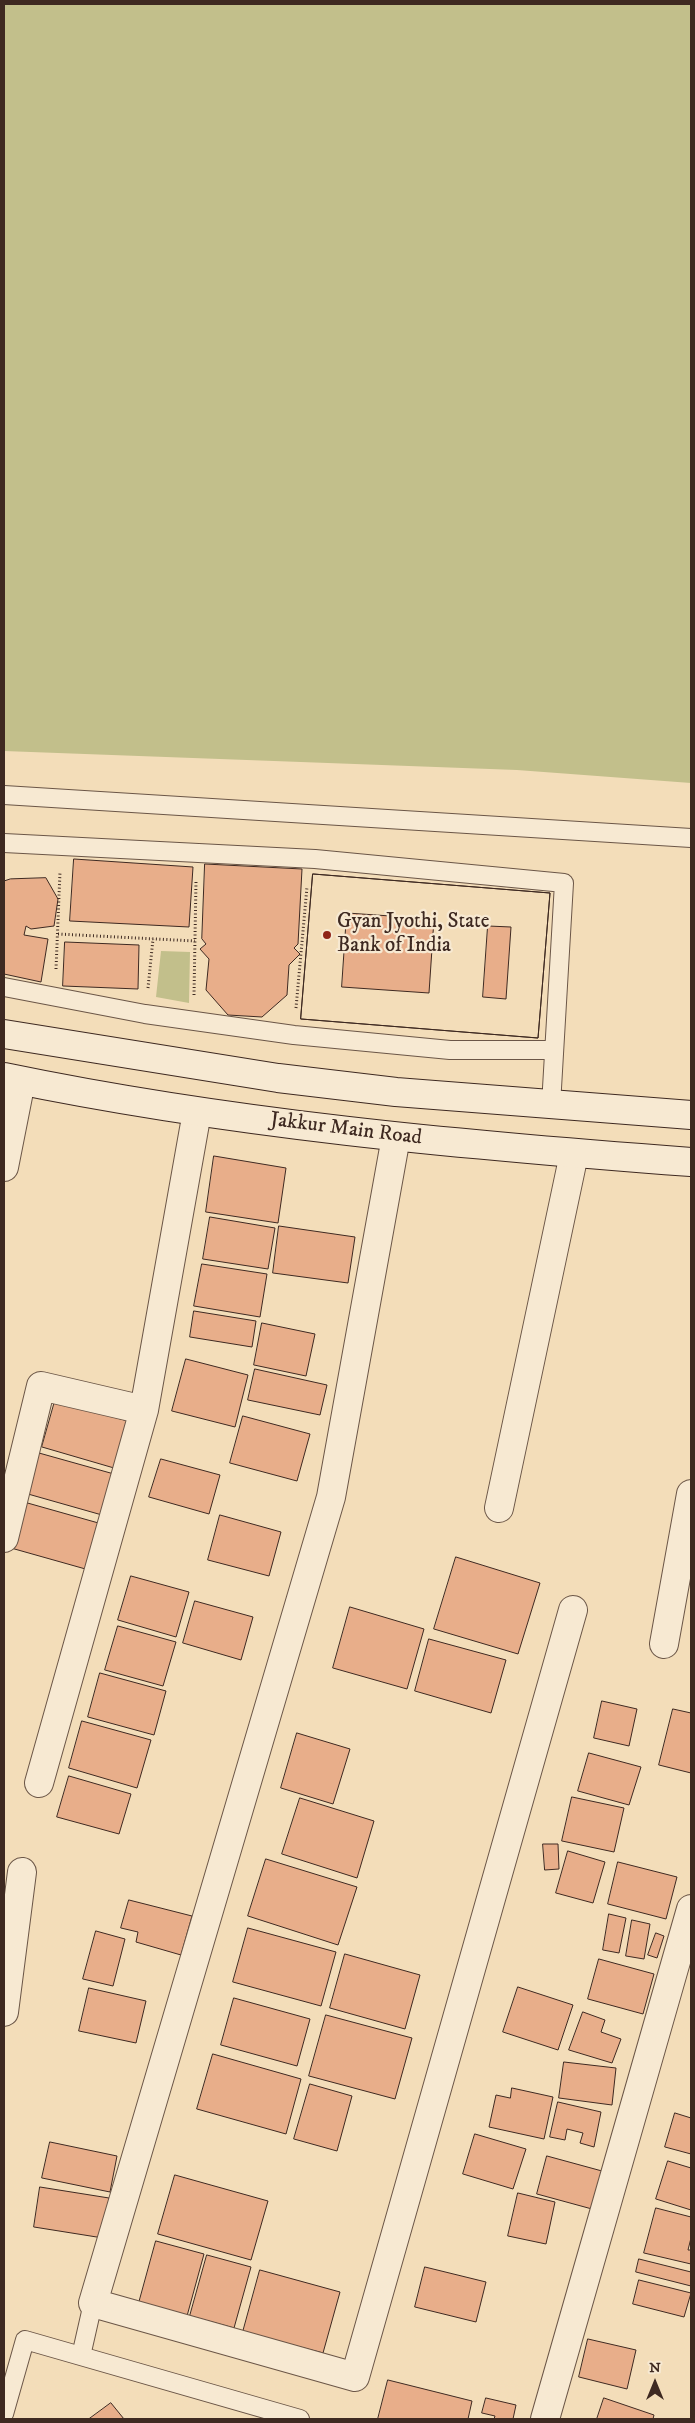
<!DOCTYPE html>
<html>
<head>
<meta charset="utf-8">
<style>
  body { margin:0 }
  #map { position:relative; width:695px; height:2423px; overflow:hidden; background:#f3ddb9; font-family:"IM FELL DW Pica",serif }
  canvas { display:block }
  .frame { position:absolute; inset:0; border:5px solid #3e2921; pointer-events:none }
  .north { position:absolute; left:630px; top:2358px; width:50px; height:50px; -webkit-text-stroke:4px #f7e9d2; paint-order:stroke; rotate:0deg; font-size:14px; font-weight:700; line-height:20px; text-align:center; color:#3e2921 }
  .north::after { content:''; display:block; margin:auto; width:18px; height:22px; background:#3e2921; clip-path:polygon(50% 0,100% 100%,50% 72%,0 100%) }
</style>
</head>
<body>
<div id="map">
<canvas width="695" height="2423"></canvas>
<div class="frame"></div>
<div class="north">N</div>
</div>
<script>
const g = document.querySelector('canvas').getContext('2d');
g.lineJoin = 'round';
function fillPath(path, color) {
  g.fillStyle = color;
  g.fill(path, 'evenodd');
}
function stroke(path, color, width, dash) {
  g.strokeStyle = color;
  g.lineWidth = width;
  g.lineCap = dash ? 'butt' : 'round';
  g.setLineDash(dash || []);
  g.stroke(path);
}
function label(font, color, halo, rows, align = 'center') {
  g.font = font + ' "IM FELL DW Pica",serif';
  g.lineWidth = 4.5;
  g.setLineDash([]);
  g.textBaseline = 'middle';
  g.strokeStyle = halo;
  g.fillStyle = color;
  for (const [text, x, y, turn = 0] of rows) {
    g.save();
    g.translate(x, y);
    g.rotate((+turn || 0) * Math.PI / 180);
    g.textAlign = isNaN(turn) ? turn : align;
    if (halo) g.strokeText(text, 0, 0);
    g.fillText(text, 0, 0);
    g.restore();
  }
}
fillPath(new Path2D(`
  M4,4H691V783L517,770L4,751Z
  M161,951L190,952L189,1003L156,997Z`), '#c2bf8b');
const building = new Path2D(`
  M74,859L193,867L189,927L70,921Z
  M205,864L302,869L298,944L294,948L300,954L289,965L287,995L262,1017L228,1015L206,990L209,959L200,949L206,944L202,939Z
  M313,874L550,893L538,1038L301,1019ZM347,913L434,919L429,993L342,987ZM488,926L511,927L506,999L483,997Z
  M313,874L550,893L538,1038L301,1019Z
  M46,878L58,899L54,926L31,929L26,926L24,935L48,939L41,982L4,974V881L10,879Z
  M65,942L139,945L138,989L63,986Z
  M214,1156L286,1168L278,1223L206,1212Z
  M210,1217L275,1228L268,1269L203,1259Z
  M279,1226L355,1237L348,1283L273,1273Z
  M202,1264L267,1274L260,1317L194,1306Z
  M194,1311L256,1321L252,1347L190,1337Z
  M262,1323L315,1334L306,1376L254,1365Z
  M186,1359L248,1375L235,1427L172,1411Z
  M255,1369L327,1385L320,1415L248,1400Z
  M55,1401L128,1421L114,1468L42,1447Z
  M243,1416L310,1434L297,1481L230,1463Z
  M39,1453L114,1474L102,1515L28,1494Z
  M161,1459L220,1475L209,1514L149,1497Z
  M24,1502L102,1524L89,1570L11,1548Z
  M220,1515L281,1532L269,1576L208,1560Z
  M456,1557L540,1583L518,1654L434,1629Z
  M131,1576L189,1592L176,1637L118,1620Z
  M195,1601L253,1617L241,1660L183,1643Z
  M350,1607L424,1629L407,1689L333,1668Z
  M118,1626L176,1642L163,1686L105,1670Z
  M429,1639L506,1660L491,1713L415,1691Z
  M100,1673L166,1691L154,1735L88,1717Z
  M602,1701L637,1709L629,1746L594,1738Z
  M673,1709L691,1713V1773L659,1765Z
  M82,1721L151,1740L137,1788L69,1768Z
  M297,1733L350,1749L333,1804L281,1788Z
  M589,1753L641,1767L629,1805L578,1791Z
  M69,1776L131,1794L119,1834L57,1817Z
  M572,1797L624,1808L614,1852L562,1841Z
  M300,1798L374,1821L357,1878L282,1854Z
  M543,1844H558L559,1869L545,1870Z
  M568,1851L605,1862L593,1903L556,1893Z
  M266,1859L357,1887L338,1945L248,1916Z
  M618,1862L677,1877L666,1919L608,1904Z
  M129,1900L192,1916L181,1955L136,1942L138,1932L121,1928Z
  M609,1914L626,1918L619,1953L603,1950Z
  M632,1920L650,1924L644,1959L626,1956Z
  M248,1928L336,1952L321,2006L233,1982Z
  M96,1931L125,1939L113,1986L83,1979Z
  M656,1933L664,1936L657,1958L648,1955Z
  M345,1954L420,1975L405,2029L330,2008Z
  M599,1959L654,1974L643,2014L588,1999Z
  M518,1987L573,2005L558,2050L503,2032Z
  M89,1988L146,2001L136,2043L79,2031Z
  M234,1998L310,2019L297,2066L221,2045Z
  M583,2012L605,2020L601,2032L621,2039L612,2063L569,2050Z
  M326,2015L412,2038L395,2099L309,2076Z
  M213,2054L301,2079L286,2134L197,2109Z
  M564,2062L616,2068L612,2105L559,2098Z
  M310,2084L352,2096L337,2151L294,2139Z
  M512,2088L553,2097L544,2139L489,2127L496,2095L510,2098Z
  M558,2102L601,2112L594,2147L580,2143L583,2133L567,2129L565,2140L550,2137Z
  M675,2113L691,2118V2154L665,2147Z
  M475,2134L526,2149L513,2189L463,2174Z
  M50,2142L117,2156L110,2192L42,2178Z
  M547,2156L602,2171L592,2209L537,2194Z
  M668,2161L691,2168V2210L656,2199Z
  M175,2175L268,2201L251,2260L158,2234Z
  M40,2187L109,2198L103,2238L34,2227Z
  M518,2193L555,2202L546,2244L508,2236Z
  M656,2208L691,2217V2238L688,2250H691V2264L644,2253Z
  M156,2241L204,2254L187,2316L139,2303Z
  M207,2255L251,2267L234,2328L190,2316Z
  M639,2259L691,2272V2286L636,2272Z
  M425,2267L486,2282L476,2322L415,2307Z
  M260,2270L340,2292L323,2353L243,2332Z
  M639,2280L691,2293L684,2317L633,2304Z
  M588,2339L636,2350L627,2389L579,2377Z
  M388,2380L472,2401L468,2419H378Z
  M486,2398L516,2405L513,2419H494L495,2416L482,2413Z
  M604,2398L654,2415L653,2419H597Z
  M111,2403L124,2419H89Z`);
fillPath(building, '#e8ae8a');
stroke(building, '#3e2921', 1);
const lane = new Path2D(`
  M4,795L691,838
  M4,843L315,859L564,883L551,1105
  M4,987L145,1014L294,1035L450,1050H554
  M81,2356L93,2303
  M4,2414L25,2340L300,2419`);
const street = new Path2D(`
  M396,1137L331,1497L93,2303L355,2377L573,1610
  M4,1167L21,1081
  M499,1508L574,1154
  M4,1538L41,1386L144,1410
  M664,1644L691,1494
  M39,1783L144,1410L197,1112
  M4,2012L22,1872
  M545,2419L691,1909`);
const secondary = new Path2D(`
  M4,1034L278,1078L396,1092L691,1115
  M4,1077C230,1124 461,1145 691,1162`);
stroke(lane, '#6b5647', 20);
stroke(street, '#6b5647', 30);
stroke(secondary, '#3e2921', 30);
stroke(new Path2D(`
  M58,934L195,941
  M56,969L60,872
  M148,988L153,939
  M194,995L196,881
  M296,1008L307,887`), '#3e2921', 3, [1, 2.5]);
stroke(lane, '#f7e9d2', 18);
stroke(street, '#f7e9d2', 28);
stroke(secondary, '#f7e9d2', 28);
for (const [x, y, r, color] of [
  [327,935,5,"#8f2418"]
]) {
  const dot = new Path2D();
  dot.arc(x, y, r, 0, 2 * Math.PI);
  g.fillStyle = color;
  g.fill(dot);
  stroke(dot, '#f7e9d2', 2);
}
label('21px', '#3e2921', '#f7e9d2', [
  ["Gyan Jyothi, State",337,923],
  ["Bank of India",337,947]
], 'left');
label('21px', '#3e2921', '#f7e9d2', [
  ["Jakkur Main Road",346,1130,7]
]);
</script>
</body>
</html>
